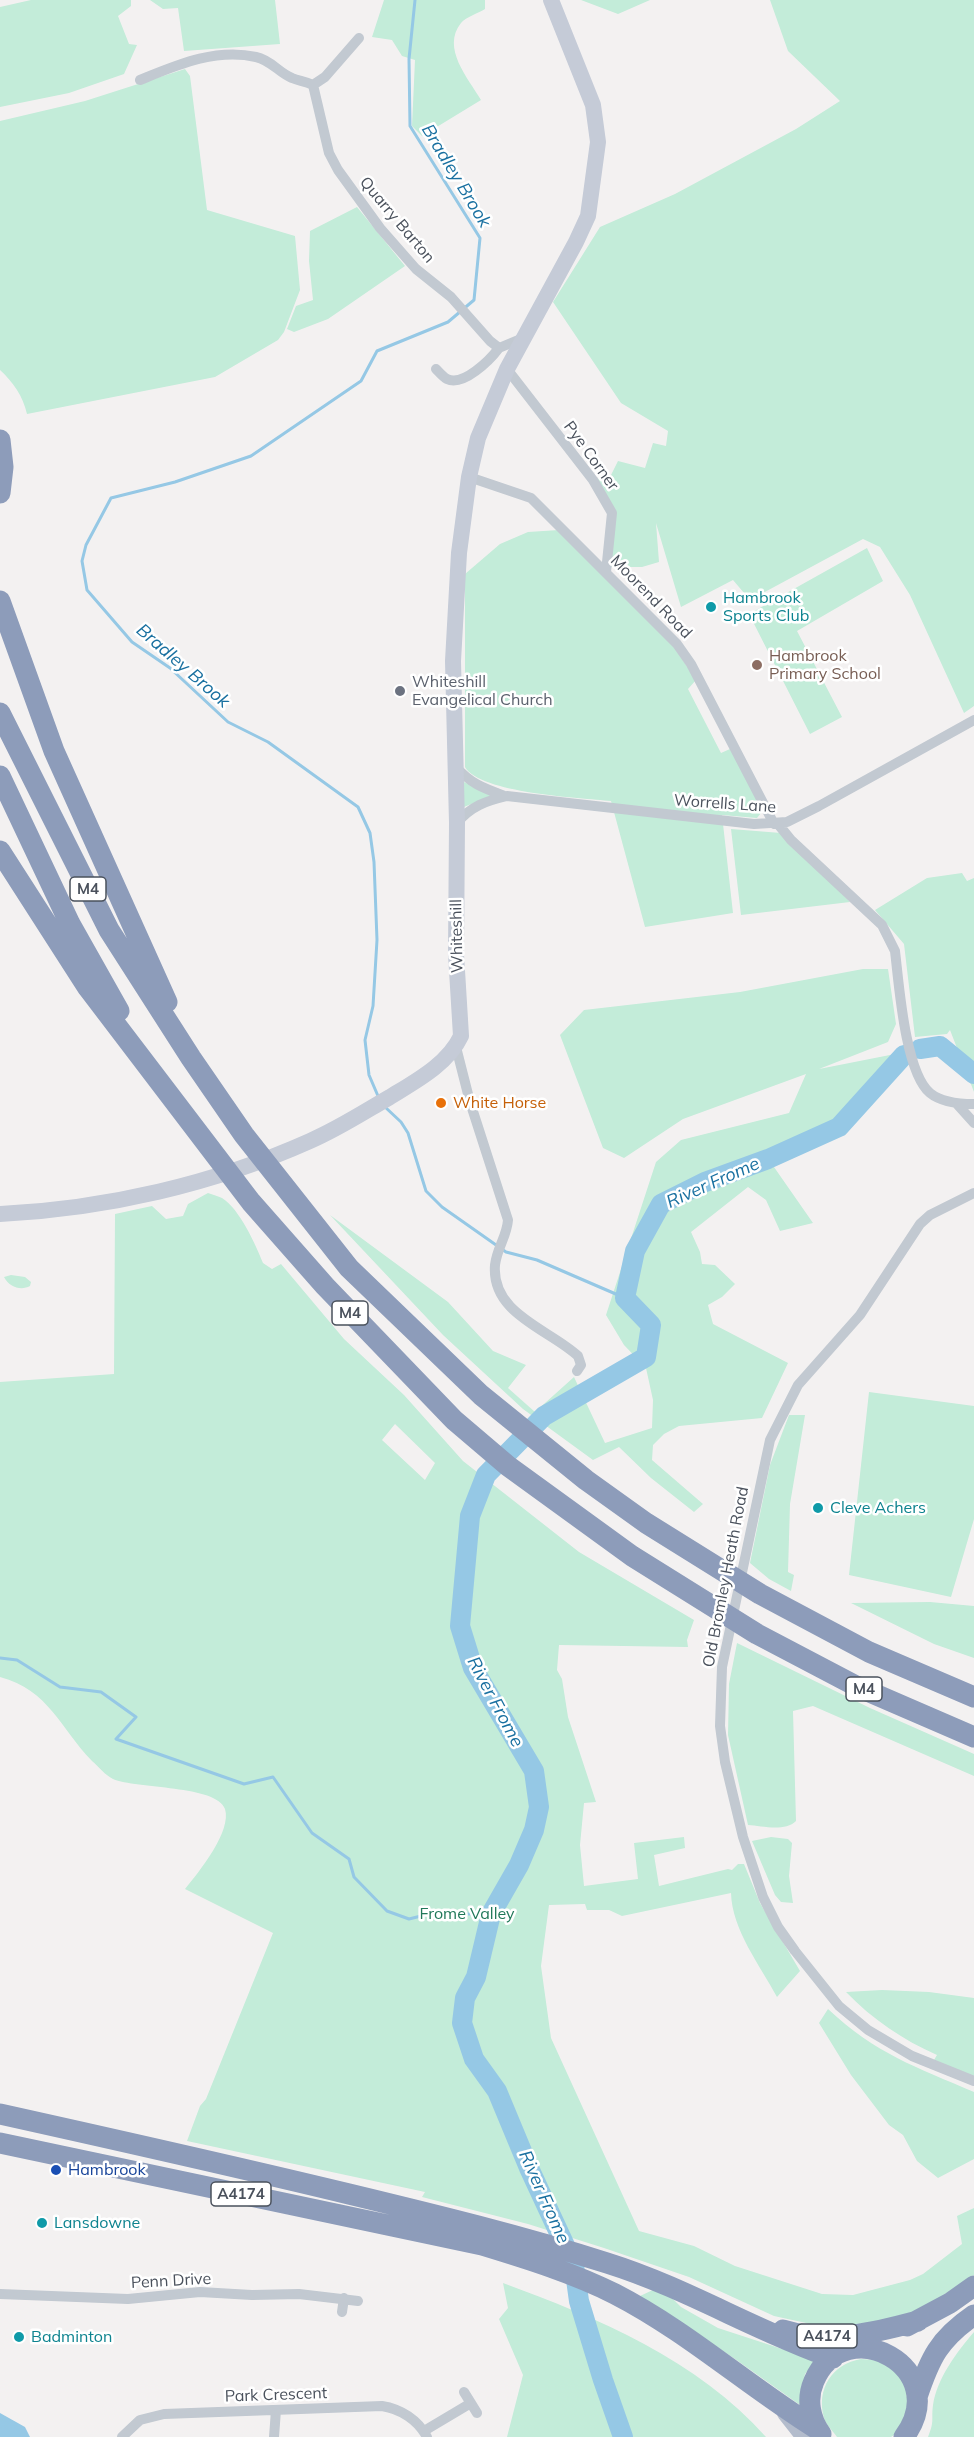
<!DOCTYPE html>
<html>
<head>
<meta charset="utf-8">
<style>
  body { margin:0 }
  canvas { display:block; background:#f3f1f1 }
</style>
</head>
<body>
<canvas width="974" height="2437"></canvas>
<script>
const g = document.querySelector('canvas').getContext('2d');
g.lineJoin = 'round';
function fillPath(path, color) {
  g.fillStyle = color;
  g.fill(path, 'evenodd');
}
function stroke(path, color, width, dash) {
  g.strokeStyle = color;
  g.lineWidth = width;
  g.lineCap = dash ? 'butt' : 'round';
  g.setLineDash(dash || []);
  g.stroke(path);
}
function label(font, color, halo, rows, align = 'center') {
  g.font = font + ' Mulish,sans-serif';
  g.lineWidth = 5;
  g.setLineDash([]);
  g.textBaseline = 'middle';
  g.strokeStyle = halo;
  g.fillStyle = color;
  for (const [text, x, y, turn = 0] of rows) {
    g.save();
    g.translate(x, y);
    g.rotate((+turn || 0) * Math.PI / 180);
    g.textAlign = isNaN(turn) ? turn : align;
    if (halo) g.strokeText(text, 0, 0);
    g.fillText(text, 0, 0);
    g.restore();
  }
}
fillPath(new Path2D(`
  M31,0H131V6L118,16L129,44L137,45L124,74L69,93L0,107V7Z
  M150,0H275L280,44L184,51L178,8L163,9Z
  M384,0H485V9C479,13 466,17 461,23C441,48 468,78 481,100L422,136L412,126L415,60L402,56L392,40L372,37Z
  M581,0H650L618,14Z
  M770,0H974V706L964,713L910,595L880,547L863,539L750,600L733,580L681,607L656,523L659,562L642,567H609L612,513L593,480L611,475L618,461L645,468L653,443L666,446L668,431L621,403L553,302L600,227L675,194L796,129L840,101L788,51Z
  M185,69L190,76L207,210L295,236L300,290L284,332L278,340L215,377L27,414C23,396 13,382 0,370V121L85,101Z
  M357,207L405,266L328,319L294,332L287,329L296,306L313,300L309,261L310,231Z
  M559,530L674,647L696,680L688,689L721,753L730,749L760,803L761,813L757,818L722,815L733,913L645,927L611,801C580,798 480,793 465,767V574L500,544L528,532Z
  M867,548L883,581L797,631L842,717L810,734L749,614Z
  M464,782L493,795L464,807Z
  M731,829L781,833L850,902L741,915Z
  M962,873L967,881L974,878V1092L950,1030L947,1034L915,1037L904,944L875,910L927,878Z
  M863,969H888L896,1024L888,1042L819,1069L895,1054L831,1128L767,1157L813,1223L780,1231L766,1200L748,1187L691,1232L700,1252L702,1264L715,1265L735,1284L722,1297L708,1305L713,1324L788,1363L762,1418L679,1426L664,1434L653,1445L652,1460L703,1504L694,1512L651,1478L619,1447L593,1460L523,1409L443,1335L330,1215L448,1302L493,1351L526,1365L508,1388L535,1412L574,1377L605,1443L652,1428L653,1400L646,1368L624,1345L606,1315L656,1162L681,1140L789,1113L806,1074L683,1119L624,1158L603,1148L560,1035L584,1010L740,992Z
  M208,1193C213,1195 218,1196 222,1198C239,1208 256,1245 263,1263L272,1269L281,1264L344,1339L404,1395L463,1461L579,1552L694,1620L687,1640L688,1647L559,1645L557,1670L562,1679L568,1717L596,1802L584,1803L580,1845L584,1886L638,1879L634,1843L684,1837L685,1848L654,1855L659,1886L728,1869L732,1870L738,1864H744L760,1903L800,1971L777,1997C760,1965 732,1930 731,1893L622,1916L609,1910H587L585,1904L549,1905L541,1966L551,2038L639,2231L694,2246L735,2266L822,2294L853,2295L910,2280L923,2274L962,2244L957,2216L974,2208V2275L922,2309L875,2323L820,2326L774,2316L689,2277L604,2248L528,2224L422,2197L425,2192L187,2141L200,2106L206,2099L273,1933L185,1889C199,1872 232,1831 225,1809C217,1785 136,1789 113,1779C105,1775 99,1767 92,1761C60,1728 49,1690 0,1677V1382L114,1374L115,1214L152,1206L166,1219L183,1216L188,1204ZM395,1424L435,1463L425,1480L382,1440Z
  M11,1275L25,1277L31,1282L30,1286C21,1291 9,1287 4,1277Z
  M869,1392L974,1406V1519L951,1597L849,1575Z
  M789,1415H805L790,1504L788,1572L794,1575L791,1591L769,1579L750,1563L770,1465Z
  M930,1602L974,1606V1658L934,1644L851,1603Z
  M737,1643L870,1708L974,1754V1776L813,1706L793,1711L796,1821C785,1832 762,1826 748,1825L728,1735L729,1684Z
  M771,1837L788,1839L792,1843L789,1876L793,1903L781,1902L775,1895L752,1841Z
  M882,1990L929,1992L974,1998V2078L934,2060L937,2055C903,2040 872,2019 846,1992Z
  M828,2009C876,2054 916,2067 974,2092V2159L938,2178L917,2161L903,2135L889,2125L851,2075L819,2023Z
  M503,2283C598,2318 698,2360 766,2437H507L523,2375L499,2319L508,2308Z
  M655,2289L668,2294L681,2307L718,2328L816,2360L805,2374L800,2405L735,2359L640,2296Z
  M974,2332V2437H928C935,2420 931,2420 933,2405C937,2378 957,2352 974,2332Z
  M861,2359C870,2360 880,2359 888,2365C893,2369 904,2380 905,2387C910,2403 907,2428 891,2437H837C833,2431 826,2425 824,2418C816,2389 832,2364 861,2359Z`), '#c3ecd9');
fillPath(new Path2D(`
  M0,2413L25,2427L30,2437H0Z`), '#95c8e5');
stroke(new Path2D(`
  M378,1096L369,1075L365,1040L373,1006L377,940L374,862L370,833L358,807L268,742L228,722L170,668L132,642L87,590L82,561L86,545L111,498L175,482L251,456L361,381L377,351L448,322L474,300L480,238L410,126L409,59L415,0
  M385,1107L401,1122L408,1133L426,1191L442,1207L506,1252L537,1260L625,1298
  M0,1658L17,1660L60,1687L101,1692L136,1717L116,1739L244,1784L273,1777L312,1833L349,1859L354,1877L387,1911L409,1919L429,1914H491`), '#95c8e5', 3);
stroke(new Path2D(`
  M920,1049L940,1046L974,1074
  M623,2437L603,2380L579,2301L574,2265L529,2168L497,2091L474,2059L462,2023L465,1998L476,1977L491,1914L519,1865L534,1830L539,1807L534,1771L473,1668L460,1626L470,1516L486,1475L544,1416L646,1357L651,1325L625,1298L635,1251L661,1204L705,1182L768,1159L839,1127L904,1055`), '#95c8e5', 20);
stroke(new Path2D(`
  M140,80C177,65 215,48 256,57C271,60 279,73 292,78C299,81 305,81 313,85L325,77L359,38
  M313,85L329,153L338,170L380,228L416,269L451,297L490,341L499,348L523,338
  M436,369C439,372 443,377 447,379C463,387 490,360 499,348
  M507,369L593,480L612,513L606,572
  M469,477L531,498L677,644L691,664L774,824
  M455,766C471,784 483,788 505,796
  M457,823C471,806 486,801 507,796L754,824L787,822L819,806L974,720
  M778,824L791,840L882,925L895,951C899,984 905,1072 930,1093C941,1102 960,1104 974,1104
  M456,1047L470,1102L508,1220C507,1236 497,1248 495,1265C491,1314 549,1329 578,1356L581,1365L577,1371
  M956,1103L974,1123
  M974,1193L930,1215L920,1224L860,1315L798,1385L770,1440L722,1667L720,1726L725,1762L743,1837L763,1897L778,1927L795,1951L839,2006L868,2030L912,2056L974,2081
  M0,2294L128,2299L200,2292L252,2295L299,2294L358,2301
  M342,2312L344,2298
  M464,2392L477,2413
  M424,2431L471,2403
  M122,2437L140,2420L164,2414L382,2406C401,2409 418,2420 427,2437
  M274,2437L276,2410`), '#c2c9d1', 10);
stroke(new Path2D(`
  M0,1214C105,1209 214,1184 310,1141C338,1129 364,1112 390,1097C416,1081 448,1064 461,1036L456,954L457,823L453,661L459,553L469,477L478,438L507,369L576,242L588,216L598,142L593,105L551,0`), '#c5cbd7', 16);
stroke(new Path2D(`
  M786,2413L805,2437`), '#b3bccc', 18);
stroke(new Path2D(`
  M0,440L3,467L0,493
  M0,601L54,751L167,1002
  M0,713L109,930L191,1058L244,1135L349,1268L481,1395L586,1480L646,1523L760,1594L869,1652L974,1697
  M0,776L70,924L119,1011
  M0,851L88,988L251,1202L325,1286L454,1420L508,1466L632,1556L757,1634L856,1686L974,1737
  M0,2114C117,2140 233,2166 349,2194C436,2215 522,2236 607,2263C687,2288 755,2331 833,2358
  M0,2143L482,2245C528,2259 573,2273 615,2294C687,2331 749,2387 817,2429
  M907,2326L950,2303L974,2286
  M783,2330C829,2344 874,2333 918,2321
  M917,2397C930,2358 939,2339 974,2315
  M821,2434C810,2419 806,2399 814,2381C845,2309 955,2368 904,2437`), '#8d9cba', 21);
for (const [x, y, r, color] of [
  [711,607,6,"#0f9aa8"],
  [757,665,6,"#8d6e63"],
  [400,691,6,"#6b7280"],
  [441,1103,6,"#e8710a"],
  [818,1508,6,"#0f9aa8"],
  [56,2170,6,"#1a4fb4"],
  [42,2223,6,"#0f9aa8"],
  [19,2337,6,"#0f9aa8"]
]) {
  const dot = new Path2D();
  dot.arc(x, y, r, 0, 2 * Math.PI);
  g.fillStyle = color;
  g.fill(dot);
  stroke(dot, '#fff', 2);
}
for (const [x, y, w] of [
  [88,889,36],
  [350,1313,36],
  [864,1689,36],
  [241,2194,60],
  [827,2336,60]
]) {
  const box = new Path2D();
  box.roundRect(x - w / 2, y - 12, w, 24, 4.5);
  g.fillStyle = '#fff';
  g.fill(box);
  stroke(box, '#4a515c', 1.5);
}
label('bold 15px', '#4a515c', null, [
  ["M4",88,889],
  ["M4",350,1313],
  ["M4",864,1689],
  ["A4174",241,2194],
  ["A4174",827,2336]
]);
label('16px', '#4a515c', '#fff', [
  ["Quarry Barton",397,220,50],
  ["Pye Corner",591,456,54],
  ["Moorend Road",651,597,46],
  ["Worrells Lane",725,804,4],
  ["Whiteshill",457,936,-91],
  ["Old Bromley Heath Road",726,1577,-79],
  ["Penn Drive",171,2281,-3],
  ["Park Crescent",276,2395,-2]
]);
label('16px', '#0d838f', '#fff', [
  ["Hambrook",723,598],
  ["Sports Club",723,616],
  ["Cleve Achers",830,1508],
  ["Lansdowne",54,2223],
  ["Badminton",31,2337]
], 'left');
label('16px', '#785e54', '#fff', [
  ["Hambrook",769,656],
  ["Primary School",769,674]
], 'left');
label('16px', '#5b616d', '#fff', [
  ["Whiteshill",412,682],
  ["Evangelical Church",412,700]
], 'left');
label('16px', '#c56008', '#fff', [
  ["White Horse",453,1103]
], 'left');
label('16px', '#207859', '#fff', [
  ["Frome Valley",467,1914]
]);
label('16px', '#164399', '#fff', [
  ["Hambrook",68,2170]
], 'left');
label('italic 18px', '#1970a0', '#fff', [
  ["Bradley Brook",456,176,59],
  ["Bradley Brook",183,666,41],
  ["River Frome",713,1183,-24],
  ["River Frome",495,1702,62],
  ["River Frome",544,2197,66]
]);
</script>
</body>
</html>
